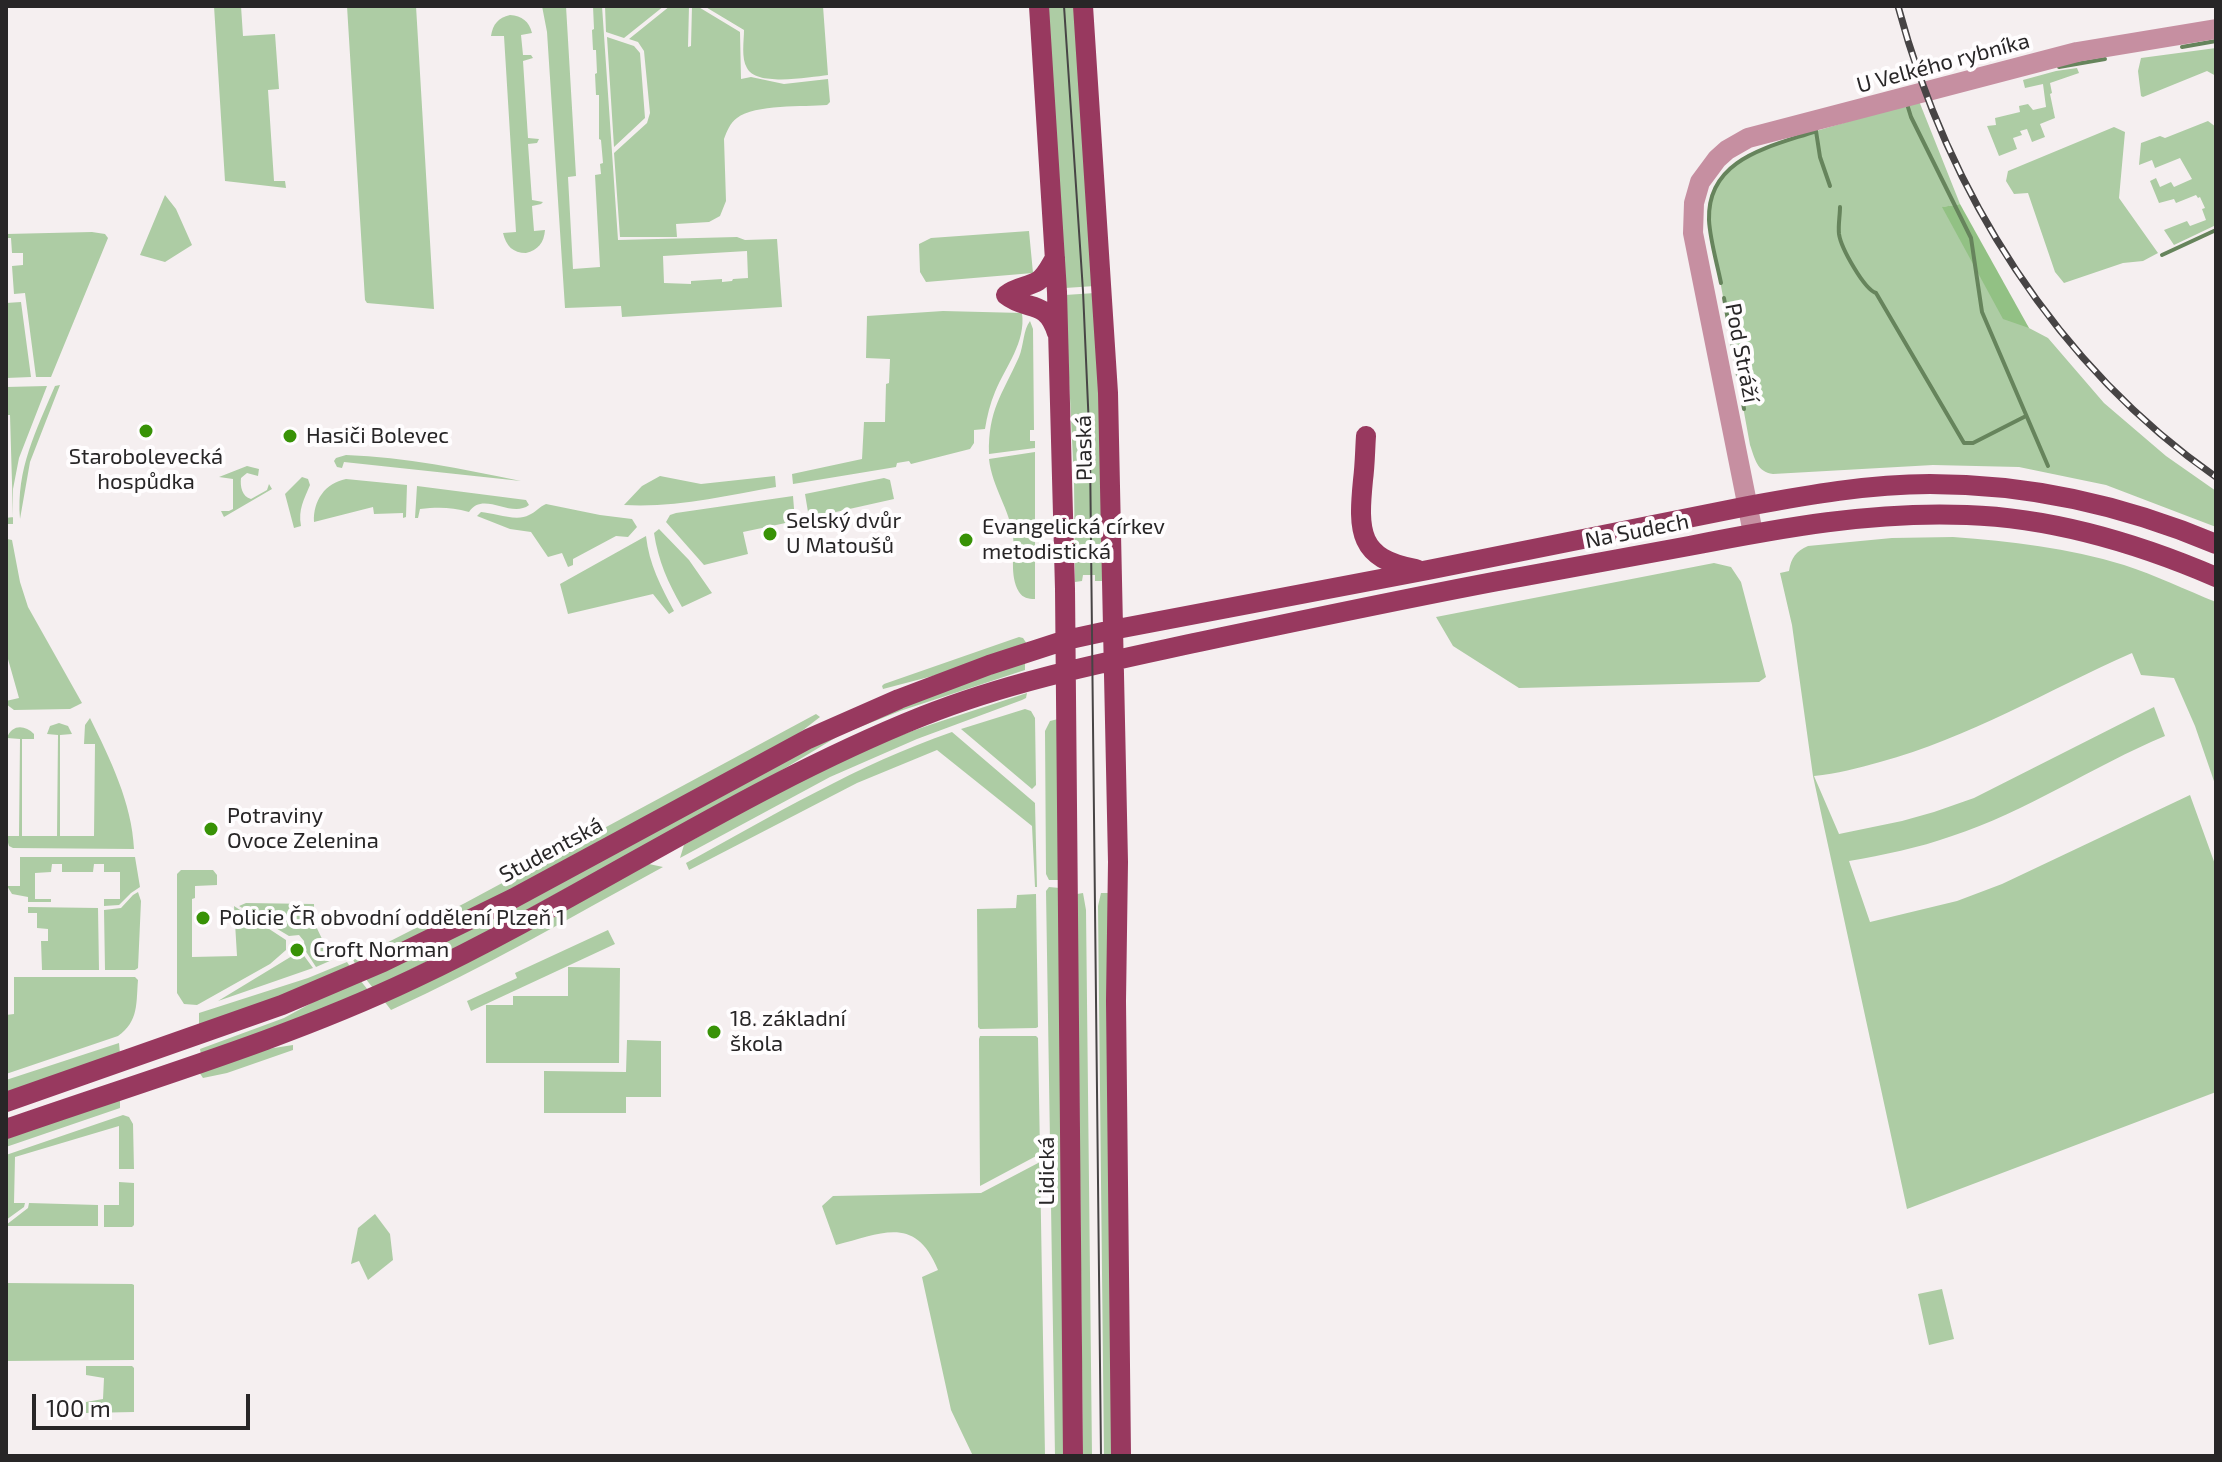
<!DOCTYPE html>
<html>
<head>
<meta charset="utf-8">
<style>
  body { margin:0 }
  #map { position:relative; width:2222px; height:1462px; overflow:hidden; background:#f5eff0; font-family:"Exo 2",sans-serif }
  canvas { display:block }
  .frame { position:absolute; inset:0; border:8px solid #282627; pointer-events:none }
  .scale { position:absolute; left:32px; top:1394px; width:218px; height:36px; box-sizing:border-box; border:4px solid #282627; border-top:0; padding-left:10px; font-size:24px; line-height:28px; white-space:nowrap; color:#282627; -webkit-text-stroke:6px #fffdfe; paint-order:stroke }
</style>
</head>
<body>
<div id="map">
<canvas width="2222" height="1462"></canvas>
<div class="frame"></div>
<div class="scale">100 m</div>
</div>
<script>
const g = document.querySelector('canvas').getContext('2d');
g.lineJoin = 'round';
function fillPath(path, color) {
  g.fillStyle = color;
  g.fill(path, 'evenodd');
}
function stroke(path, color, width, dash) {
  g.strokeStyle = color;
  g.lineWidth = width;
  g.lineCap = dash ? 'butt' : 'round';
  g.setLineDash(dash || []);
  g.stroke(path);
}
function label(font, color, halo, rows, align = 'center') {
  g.font = font + ' "Exo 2",sans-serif';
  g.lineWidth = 8;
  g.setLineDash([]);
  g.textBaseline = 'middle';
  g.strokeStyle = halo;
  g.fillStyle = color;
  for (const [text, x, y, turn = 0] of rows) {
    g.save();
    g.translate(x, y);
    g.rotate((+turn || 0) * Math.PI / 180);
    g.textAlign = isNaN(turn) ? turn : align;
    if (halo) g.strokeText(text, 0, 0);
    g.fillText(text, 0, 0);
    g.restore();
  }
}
fillPath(new Path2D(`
  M214,6H241L243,36L275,34L279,89L268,90L274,181H285L286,188L225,181Z
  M347,6H416L434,309L367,303L365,300Z
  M542,6H566L576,176L568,177L573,269L600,267L595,175L601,174L600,164L603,163L601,140L599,139V95H596L595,74L597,73L596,50H593L592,30L594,29L593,6H602L618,240L737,237L745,240L777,239L782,307L622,317L621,306L565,308L547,32ZM747,251L748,278L733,279L732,281L722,282V279L691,281V284L664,283L663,256Z
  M605,6H664L624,38L606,32Z
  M670,6H689L688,47L691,46L692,6H697L740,32L741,79L751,77L784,84L828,79L830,102L827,105C804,107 755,104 737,118C730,123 727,131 724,139L726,201L720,216L709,222L676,224L677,237H620L614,153L647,123L650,113L644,51L638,42L629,39Z
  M704,6H823L828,75C811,77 756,87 747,68C741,58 744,41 744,30Z
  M1047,6H1075L1095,286L1065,288Z
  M510,15C522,16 529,21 532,33L521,35L523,55H531L533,58L523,61L528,138L539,139L537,143L528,144L532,200L543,202L541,204L532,206L534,231L545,230C544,243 538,250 526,253C513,253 506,246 503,233L516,232L504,36H491C493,24 498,18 510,15Z
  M607,37L634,46L640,53L645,118L614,147Z
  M2216,48V76L2207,71L2143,97L2141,96L2138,71L2141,58Z
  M2077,68L2079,73L2050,83L2052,93L2050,94L2055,118L2040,124L2045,137L2032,142L2027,129L2020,131L2022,135L2013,138L2017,149L1999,156L1987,126L1996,125L1995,118L2020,112L2019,106L2028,104L2033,110L2046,107L2043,84L2025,88L2023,80L2056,71Z
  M1919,101L1960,204L1943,207L2029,328L2048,338L2104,403L2166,456L2216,491V527L2106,485L2019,467L1933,465L1773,474C1757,472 1755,459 1750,445L1709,220L1713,195L1725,173L1736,162L1749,154L1816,131Z
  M2208,121L2216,127L2214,156L2216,157V225L2174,245L2164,230L2187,221L2190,226L2206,220L2202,209L2205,208L2200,197L2198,198L2196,195L2176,203L2174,199L2159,203L2150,181L2156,178L2160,187L2171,182L2174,187L2192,179L2180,158L2155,168L2152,160L2139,165L2141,143L2160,136L2165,138Z
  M2114,127L2125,132L2119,198L2158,253L2143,261L2123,263L2064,283L2055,272L2028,193L2014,194L2006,181L2008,171Z
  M165,195L176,209L192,245L165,262L140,255Z
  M1029,231L1033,273L926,282L920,272L919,244L931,238Z
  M92,232L105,234L108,238L51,377H36L25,293L14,294L12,266L23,265V253H12L11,238H6V234Z
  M1095,293L1101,391L1103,581H1095V575H1083L1082,581L1075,582L1074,481L1065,295Z
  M21,302L31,377L6,378V303Z
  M943,311L1022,313C1026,342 1006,366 995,392C990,404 987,416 985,429L974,430V443L970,449L911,464L909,461L897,463L896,467L793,484L792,474L862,459L864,422H885L886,384L889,383L890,359L866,358L867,316Z
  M1030,321L1033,329L1034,430H1030V441H1035V448L989,454C988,410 1002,395 1019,357C1024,345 1023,330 1030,321Z
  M60,385L30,462L20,519C16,469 36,431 55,386Z
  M47,386L19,458L13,489V524H7L6,518L13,517L10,415H6V387Z
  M1035,452V599C1028,599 1023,598 1019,592C1009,575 1015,554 1013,536C1010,510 992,487 989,459Z
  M346,455C406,457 462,469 521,481L344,462L342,468L337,467L334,461L336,458Z
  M247,466L259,469L258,476L247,473L241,478C240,486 242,497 251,499L267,490L269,484L272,489L224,517L221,511H229L233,509V479L219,477Z
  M660,476L701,484L775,476L776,487C725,496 675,508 624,505L642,486Z
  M302,477L308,479L310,485C304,500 298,509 301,526L294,528L285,494Z
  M884,478L890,480L894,499L809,518L805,494Z
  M346,479L407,485L406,517L403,518V513L374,514L373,507L314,522C313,501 325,483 346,479Z
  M417,486L526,500L529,505C511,519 483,490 469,512C451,507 438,507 420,509L418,518H415Z
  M793,496L795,521L743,532L748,554L704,565L666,522L670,515L676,513Z
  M546,504L600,515L632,519L637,527L628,537L616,536L573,559V565L568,567L562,553L548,557L531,532L510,529L477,516L481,512C494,513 517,522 529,515C536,512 539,507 546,504Z
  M659,529L689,560L712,593L682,607C668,583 658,560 654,533Z
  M646,536C649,564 661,587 674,611L669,614L653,594L568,614L560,584Z
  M1953,537C2011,541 2068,548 2124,565C2155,575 2186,590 2216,602V787L2195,726L2174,678L2141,675L2132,653C2048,690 1969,738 1880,762C1858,768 1837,774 1814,776L1839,834L1902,821L1934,812L1974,798L2154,707L2165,736C2093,766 2026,812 1952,836C1918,848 1884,855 1849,861L1870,922L1957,901L2002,884L2190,795L2216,867V1092L1907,1209L1813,776L1792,625L1780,573L1789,571C1791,558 1796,551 1808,546L1892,538Z
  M7,539L12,540L20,582L28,607L82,703L70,709L14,710L6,704V701L19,698L6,652Z
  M1714,563L1731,567L1741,582L1766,677L1759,682L1519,688L1453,646L1436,617Z
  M1019,637L1023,638L1027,644L944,673L883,689L882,686L884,684Z
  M1025,661V670L900,711L840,735L767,779L475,938L373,988L365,978L801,751L931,694Z
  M1027,693L1026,698L1022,700L917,739L830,777L680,858L684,845C747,809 809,772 876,745C925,725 976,710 1027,693Z
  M1025,709L1031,711L1035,718L1036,785L1032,789L961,729Z
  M816,714L820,717L794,737L477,908L356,965L353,960L465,903Z
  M90,718C110,759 132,803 134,849L13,848L9,846L6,836H19L20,739L7,738C12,724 25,725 34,734V739H22V836H57L58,735L47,734L50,726L59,723L68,726L72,734L60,735V836H94L95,744H84L85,725Z
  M1058,719L1060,880H1049L1046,874L1045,731L1050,721Z
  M952,732L1035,803L1037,887H1035L1032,826L937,750L857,783L689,870L686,863C772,816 859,764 952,732Z
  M20,857H135L140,887L131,893L119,905L104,906V899H120V872H104V864H94L93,872H62V864H52L51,872L35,873V899H51V902H28V897L12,894L7,886H20Z
  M649,864L663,867C573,916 484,968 391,1010L384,1001Z
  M181,870H213L217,875V885L195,886V898L192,899V957L237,956L234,906L286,940V950L270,964L197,1005L184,1004L177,993V874Z
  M1049,887L1060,888L1065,1456H1055L1046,891Z
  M138,892L141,901L138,968L135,970H105L104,910L121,908L133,895Z
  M1083,893L1086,910L1092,1456H1083L1077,894Z
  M1101,893H1111L1113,1456H1104L1098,906Z
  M1036,894L1038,1027L1036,1028L980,1029L978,1027L977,909L1016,908L1017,895Z
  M246,903L314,904V922L332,960L316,967L305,950L304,941L299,935L289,936L239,906Z
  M28,907L98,908L99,970H42L41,941H48V929L37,928V913H28Z
  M608,930L615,944L471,1011L467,1001L517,978L515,973Z
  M297,953H302L313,968L218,1001Z
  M347,962L351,968L257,1006L199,1026V1013L308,978Z
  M568,967L620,968L619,1063H486V1005H513V996H568Z
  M14,977H135L138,980C136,1003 139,1021 118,1036L6,1074V1015L14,1014Z
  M360,980L368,990L298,1019L201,1055L200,1049L284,1018L328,994Z
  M980,1036H1036L1038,1038L1040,1154L980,1186L979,1039Z
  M627,1040L661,1041V1097H626V1113H544V1071L626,1072Z
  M119,1043L120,1054L6,1093V1080Z
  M293,1045V1050L227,1073L203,1078L199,1072L261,1050Z
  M120,1099V1108L6,1147V1139Z
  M123,1115L129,1117L133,1124L134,1169H119V1126L15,1157L14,1203H25L24,1207L6,1220V1155Z
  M1040,1162L1045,1456H973L951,1410L922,1277L938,1270C915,1214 882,1234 836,1245L822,1206L833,1196L981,1193Z
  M119,1182L134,1183V1225L132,1227H104V1205H119Z
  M29,1203L98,1205V1226H7L6,1225L28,1208Z
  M375,1214L390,1234L393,1260L368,1280L359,1261L351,1264L358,1228Z
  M6,1283L132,1284L134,1285V1360L6,1361Z
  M1942,1289L1954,1339L1929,1345L1918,1294Z
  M86,1366H132L134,1368V1412L86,1413V1402L103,1399L104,1378L86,1375Z`), '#adcca4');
fillPath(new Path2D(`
  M1960,204L2029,328L2003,319L1942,207Z`), '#92c184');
stroke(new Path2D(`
  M2182,47L2216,41
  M2059,67L2105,59
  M1907,104L1911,117L1971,238L1982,312L2048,466
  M1840,207C1840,216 1838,225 1839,234C1841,248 1864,289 1876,293L1964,443H1973L2026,416
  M2162,255L2216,230
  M1721,283C1717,263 1710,240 1709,220C1707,158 1770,147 1816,131L1820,157L1830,186
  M1724,298L1744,409`), '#66845c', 4);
stroke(new Path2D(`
  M1753,533L1693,233L1694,203L1700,182L1717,159L1727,150L1748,138L2077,52L2216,29`), '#c68fa1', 20);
stroke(new Path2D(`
  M1039,6L1057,292L1065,589L1073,1456
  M1083,6L1108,393L1118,862L1116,1001L1121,1456
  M1055,258C1050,266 1046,276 1038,281C1028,287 1016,287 1006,295C1027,312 1046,298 1057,333
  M1366,436C1365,450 1365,465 1363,480C1358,531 1358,559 1416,569
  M6,1102L282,1005L383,962L514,898L808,739L899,699L989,665L1066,640L1112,630L1428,570L1748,506C1808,495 1869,484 1930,484C2029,484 2126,506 2216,544
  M6,1129C143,1081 282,1041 413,979C586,897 745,787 923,716C1011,681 1102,663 1194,643C1294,622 1393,601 1493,582C1558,570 1623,558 1689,546C1781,528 1873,511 1967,515C2054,518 2137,543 2216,577`), '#98395f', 20);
stroke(new Path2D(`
  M1064,6L1083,291L1090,451L1101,1456`), '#474445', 2);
const rail = new Path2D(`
  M1898,6C1948,193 2056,365 2216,477`);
stroke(rail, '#474445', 7);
stroke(rail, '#fffdfe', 4, [12]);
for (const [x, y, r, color] of [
  [146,431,8,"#389206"],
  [290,436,8,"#389206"],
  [770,534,8,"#389206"],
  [966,540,8,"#389206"],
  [211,829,8,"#389206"],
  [203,918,8,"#389206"],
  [297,950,8,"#389206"],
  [714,1032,8,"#389206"]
]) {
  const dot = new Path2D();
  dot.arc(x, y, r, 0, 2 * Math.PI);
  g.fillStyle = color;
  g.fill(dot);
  stroke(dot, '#fffdfe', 3);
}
label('22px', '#282627', '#fffdfe', [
  ["U Velkého rybníka",1943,63,-15],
  ["Pod Stráží",1742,353,79],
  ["Plaská",1084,448,-91],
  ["Na Sudech",1637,531,-11],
  ["Studentská",551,850,-28],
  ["Lidická",1047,1171,-90]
]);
label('22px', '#282627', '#fffdfe', [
  ["Hasiči Bolevec",306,436],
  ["Starobolevecká",146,457,"center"],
  ["hospůdka",146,482,"center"],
  ["Selský dvůr",786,521],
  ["U Matoušů",786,546],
  ["Evangelická církev",982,527],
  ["metodistická",982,552],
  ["Potraviny",227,816],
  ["Ovoce Zelenina",227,841],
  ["Policie ČR obvodní oddělení Plzeň 1",219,918],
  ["Croft Norman",313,950],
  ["18. základní",730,1019],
  ["škola",730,1044]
], 'left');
</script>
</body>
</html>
